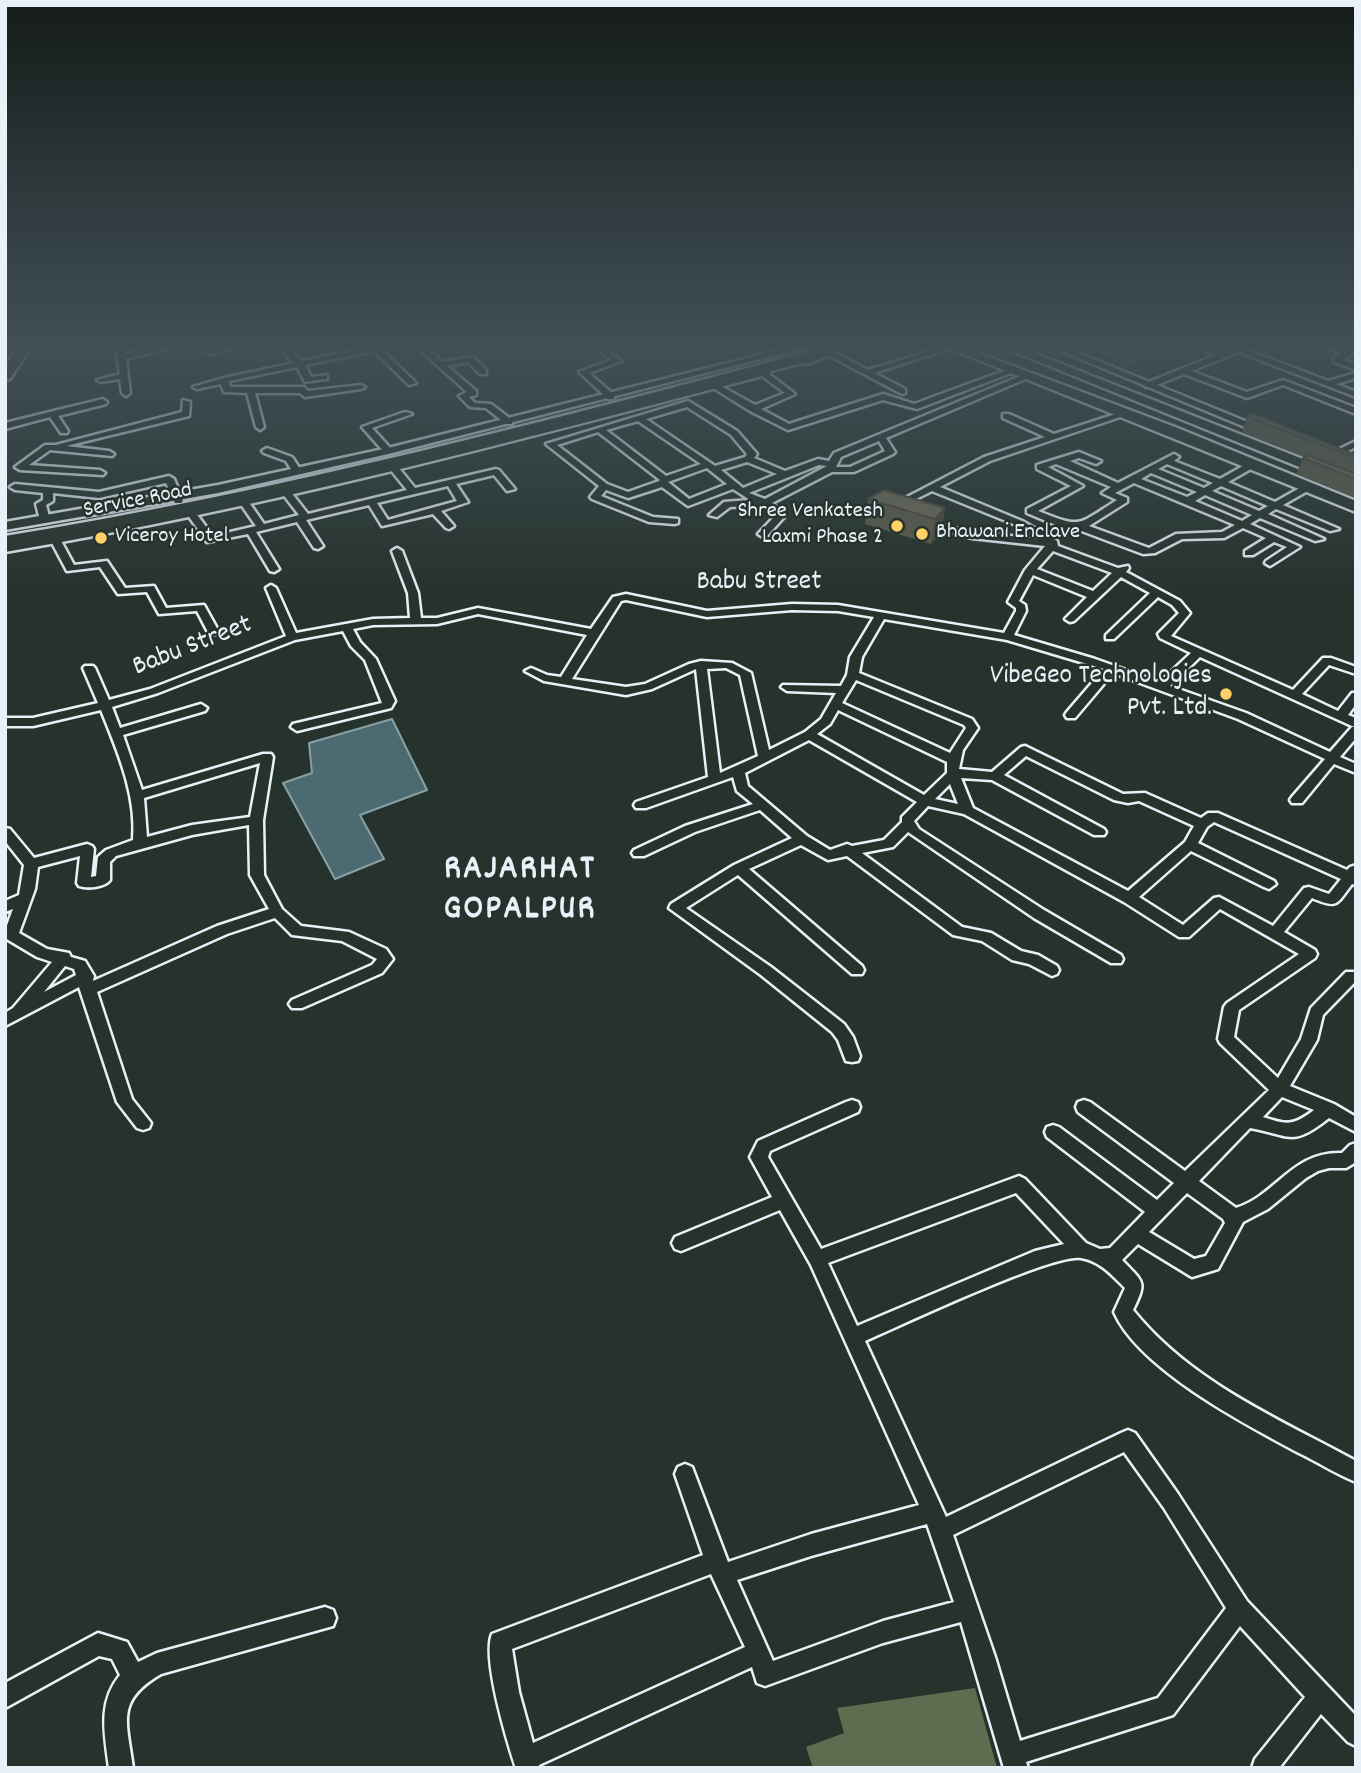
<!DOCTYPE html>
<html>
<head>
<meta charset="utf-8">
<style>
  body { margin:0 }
  #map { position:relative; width:1361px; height:1773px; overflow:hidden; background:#26332d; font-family:Dekko,sans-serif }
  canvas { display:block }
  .frame { position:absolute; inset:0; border:7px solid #e8f1f8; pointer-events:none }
</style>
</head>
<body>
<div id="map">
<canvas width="1361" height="1773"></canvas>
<div class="frame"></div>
</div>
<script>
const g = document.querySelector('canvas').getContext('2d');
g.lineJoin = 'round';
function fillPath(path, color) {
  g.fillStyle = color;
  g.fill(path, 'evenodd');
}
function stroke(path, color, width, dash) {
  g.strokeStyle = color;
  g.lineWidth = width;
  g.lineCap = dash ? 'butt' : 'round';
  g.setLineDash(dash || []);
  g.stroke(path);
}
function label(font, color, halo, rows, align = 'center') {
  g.font = font + ' Dekko,sans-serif';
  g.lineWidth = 5;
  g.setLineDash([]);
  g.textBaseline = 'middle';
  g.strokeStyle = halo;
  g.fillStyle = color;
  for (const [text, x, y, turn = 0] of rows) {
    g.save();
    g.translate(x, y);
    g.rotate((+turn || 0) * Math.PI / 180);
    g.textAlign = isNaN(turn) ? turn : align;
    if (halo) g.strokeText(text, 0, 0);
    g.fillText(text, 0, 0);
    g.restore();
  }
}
fillPath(new Path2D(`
  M975,1688L997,1768H813L806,1747L844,1733L837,1708Z`), '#5d6d4f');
const water = new Path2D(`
  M392,719L427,790L360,815L384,859L335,879L283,783L312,773L309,743Z`);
fillPath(water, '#4b6a71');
stroke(water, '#8aa0a7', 2);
const minor = new Path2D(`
  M116,348H124L125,354L156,348H169L126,359L130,393L126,396L122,393L120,379L101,382L97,380L120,374Z
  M222,348H234L212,354L208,352Z
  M279,348H287L302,361L366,348H380L416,383L409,385L374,351L305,365L311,377L327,375V379H324L305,382L297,367L229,381L230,387H304L308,391L361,385L365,387L361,389L305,397L300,393H255L264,427L260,430L256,427L247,393L224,392L221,384L197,389L193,387L224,378L294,363Z
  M418,348H426L443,362L473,357L486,370V374H480L468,362L447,366L476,391V395L469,397L475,403L491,404L512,420V424H506L486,408L470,407L459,396L467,392Z
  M596,348H604L621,361L589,373L614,395V399H608L579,372L611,360Z
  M940,348H951L874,373L905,389V393L902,394L826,354L833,352L868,370Z
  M1075,348H1085L1069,354L1065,352Z
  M1198,348H1208L1223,352L1232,348H1242L1328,381L1356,373V378L1336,384L1356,392V397L1239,352L1191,371L1247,392L1283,380L1356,408V414L1283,385L1247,398L1184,374L1152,387H1146V383L1216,355Z
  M1328,348L1352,350V354L1343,360L1356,365V370L1334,362V358L1342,353Z
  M1009,369L1016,371L917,409L883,400L788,430L750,411L710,386L717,384L755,405L785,393L758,373L765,371L795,394L761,409L789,424L883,394L914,404Z
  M1023,375L1030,377L886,438L895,452L893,454L854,472H832L772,503L785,516L767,536L763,537L758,534L775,516L764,505L730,507L717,517L709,515L724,502L750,500L733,489L688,506L662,487L628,498L606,490L601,496L653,517L678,519V523L675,524L649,522L592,499L590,497L599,486L546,444L688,401L737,431L757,454L754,458L785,471L818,459L829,461L834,453ZM687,407L731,435L747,454L745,457L715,466L646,419ZM638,421L701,464L666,476L606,430ZM598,432L660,480L659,481L628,492L607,484L557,445ZM879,441L885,451L850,467H836L841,457ZM747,462L777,474L743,488L721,470ZM819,465L827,466L765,499L749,493ZM707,468L727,484L689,499L668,482Z
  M103,399L107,402L106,404L58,416L68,431L67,433H61L50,417L5,429V423Z
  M183,400L190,402L189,416L66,446L109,451L114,454L112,456L50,450L29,465L100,470L105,473L103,475L20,470L15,467L45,445H56L182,412Z
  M405,412L412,414L372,428L391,449V453H385L362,427Z
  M1122,412L1129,414L990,461L940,487L1022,521L1057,541L1058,546L1118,568L1128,566L1129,568L1126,572L1180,601L1190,613L1171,636L1293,690L1323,658H1331L1356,667V674L1329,665L1302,694L1338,711L1352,693H1356V704L1348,715L1356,718V738L1340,757L1356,764V773L1334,764L1302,803H1292L1290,800L1292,797L1325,759L1238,719L1113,673L1075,718H1067L1065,715L1067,712L1104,669L1007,640L884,619L862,657L859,673L972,719L978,728L963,750L959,769L992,772L1021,747L1025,746L1123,794L1145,793L1201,818L1208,813H1218L1347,870L1350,867L1356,865V885L1352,884C1336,905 1338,909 1312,898L1284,932L1315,950L1317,954L1315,958L1239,1010L1234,1037L1278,1078L1301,1039L1311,1008L1346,972H1356V981L1323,1015L1317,1040L1290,1086L1334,1104L1356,1117V1132L1329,1118C1291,1148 1291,1135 1250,1128L1199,1181L1236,1208C1277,1195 1292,1151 1342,1153L1350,1145L1356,1143V1162L1346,1168H1329L1318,1171L1306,1178L1268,1209L1243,1222L1218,1269L1192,1277L1138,1244L1122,1260C1144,1283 1147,1281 1133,1310C1191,1382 1277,1418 1356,1461V1482C1336,1474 1318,1462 1299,1453C1245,1424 1139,1369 1114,1312L1125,1288C1112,1275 1100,1261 1081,1258C1053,1253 900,1326 865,1341L946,1517L1121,1433L1128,1430L1135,1433L1178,1494L1247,1601L1356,1716V1746L1348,1742L1321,1714L1279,1768H1252L1255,1759L1305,1697L1240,1626L1173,1715L1026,1762L1028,1768H1004L961,1622L883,1643L765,1686L757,1683L752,1667L539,1765L538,1768H516C507,1741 482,1658 492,1634L703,1555L675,1474L678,1467L685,1464L692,1467L728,1562L811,1534L919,1505L811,1265L780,1210L681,1251L675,1249L672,1243L675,1237L772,1197L750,1157L758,1141L846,1102L852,1100L858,1102L860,1107L858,1112L770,1151L768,1157L821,1249L1019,1176L1025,1179L1086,1243L1100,1249L1110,1248L1145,1212L1047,1137L1045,1132L1047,1127L1053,1125L1059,1127L1157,1200L1174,1183L1078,1112L1076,1107L1078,1102L1084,1100L1090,1102L1185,1171L1269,1090L1220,1043L1218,1039L1224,1007L1227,1003L1299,954L1220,909L1189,937H1179L1124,902L964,814L928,806L914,821L919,829L1044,910L1121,955L1123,959L1121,963H1111L1034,918L908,832L893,847L862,853L962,927L991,933L1021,951L1038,955L1057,966L1059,970L1057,974L1052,976L1029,964L1012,960L982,941L953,935L847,856L828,860L801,845L749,869L862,966L864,970L862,974H852L738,875L686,908L771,967L844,1024L853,1037L860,1056L858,1061L852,1062L846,1061L838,1040L832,1032L761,975L669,908L671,904L734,865L792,838L760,810L695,832L644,856H634L632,853L634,850L685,826L753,804L737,791L733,777L646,808H636L634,805L636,802L708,777L696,669L652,689L626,695L544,681L525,671L531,668L547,675L561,677L587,635L478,614L437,624L373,625L353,629L360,642L376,659L395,701L391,708L297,731L291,727L293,724L382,703L365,660L351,646L343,631L295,640L158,693L112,707L120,728L201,704L207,708L205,711L123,735L142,790L263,754H271L273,757L263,820L264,875L282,909L301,926L349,932L386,949L393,959L382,973L302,1008H292L289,1004L292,1000L372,965L377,959L342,941L292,935L275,918L227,934L97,992L132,1099L151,1123L149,1128L143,1130L137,1128L117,1102L79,987L5,1026V1013L13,1008L52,962L37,957L5,938V931L13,909L5,912V901L19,895L24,865L5,841V828L10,829L34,858L87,844L92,846L94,849L91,877L96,876L98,857L106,850L133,840C137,795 117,750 101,710L33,726H5V718H33L98,703L83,668L85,666H93L95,668L109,700L150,689L286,636L266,588L271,585L276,588L296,633L373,619L410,618L408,593L392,551L397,548L402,551L418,593L421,618H437L478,608L591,629L613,597L626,594L707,611L792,604L838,605L1004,633L1016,611V608L1008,602L1025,570L1045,546L972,538L919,524L924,521L972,532L1040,539L1016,525L932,491L898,508L890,506L984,457L1045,437L1003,418V414H1009L1054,434ZM1053,551L1112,573L1093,591L1037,569ZM1033,575L1087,597L1065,619L1070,622L1074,621L1121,577L1150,593L1106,635V639H1114L1158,597L1172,605L1179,613L1158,634L1160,638L1191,653L1160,682L1095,659L1014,635L1026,611L1025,605L1019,601ZM626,600L707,617L792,610L838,611L874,617L850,657L847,675L841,686L783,685L781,687L787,691L836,693L821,719L805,732L769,750L751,673L732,663L701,661L689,664L645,684L626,687L572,679L621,601ZM1200,657L1352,726H1355L1352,727L1330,752L1246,713L1170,686ZM726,668L740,675L758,756L720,773L707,669ZM856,680L964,725L966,728L950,753L842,703ZM838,710L947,762V773L924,795L817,734L830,724ZM809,740L917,802L902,817V822L884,840L852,846L847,844L830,850L807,836L748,786L745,773ZM1026,756L1114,800L1128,803L1139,801L1194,826L1185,842L1128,891L973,808L961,778L992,780L1094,835H1104L1106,832L1104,829L1004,775ZM260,763L250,817L192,825L147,837L144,798ZM950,784L958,804L935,799ZM1214,822L1341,879L1329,894L1309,887L1304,888L1273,926L1219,897L1214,898L1183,925L1139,897L1191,851L1264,887L1269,889L1276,884L1274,881L1198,843L1207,827ZM249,825L250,875L269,909L217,926L93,981L94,976L85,961L71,957L69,953L47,949L19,933L35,889L38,867L80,856L77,883L79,886C88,889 105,887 110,880V862L116,856L192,835ZM65,966L74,969L76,975L44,992ZM1282,1097L1314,1110C1293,1126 1287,1125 1263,1117ZM1016,1193L1064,1244L1035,1251L857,1326L828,1263ZM1187,1193L1223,1219L1225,1223L1206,1256L1194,1259L1149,1232ZM1124,1452L1164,1508L1226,1608L1158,1698L1020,1741L995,1657L953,1535ZM927,1524L954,1602L883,1621L773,1661L737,1580L811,1556ZM711,1574L745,1647L533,1743L519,1692L512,1649Z
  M1356,441V447L1331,459L1323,457Z
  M267,448L292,457L302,472L300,474H294L286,461L264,453L262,451Z
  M1079,452L1101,461L1096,464L1079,458L1070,461L1118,483L1174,454L1179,457L1174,461L1220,479L1250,462H1256V466L1228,482L1275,502L1305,485H1311V489L1283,505L1339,529L1330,531L1276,509L1268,514L1324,539L1315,541L1260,518L1250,524L1300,547L1270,566L1265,563L1266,561L1287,547L1274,542L1253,555H1245V551L1266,538L1243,528L1224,538L1182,539L1155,553L1143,554L1079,530L1063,528L1027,513V509L1071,486L1037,469V465ZM1056,464L1111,487L1102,493L1117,500C1077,525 1083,529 1038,511L1083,486L1048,467ZM1167,464L1213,483L1204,488L1158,469ZM1151,473L1197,492L1187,497L1141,479ZM1134,483L1235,525L1222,532L1176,534L1149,548L1089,526L1127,502V498L1115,493ZM1221,486L1268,506L1259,511L1212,491ZM1205,495L1252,515L1242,521L1195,501Z
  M395,466L398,467L415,488L496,469L499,470L515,489L507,491L494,475L456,484L468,502L441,511L454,526L449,529L446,528L433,514L382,526L369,505L306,520L323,546L318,549L314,548L297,522L256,532L279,569L274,572L270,571L248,534L207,542L187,514L195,512L213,536L256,526L240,503L245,500L248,501L264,524L299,515L282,493L287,490L290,491L308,514L407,490L390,469ZM448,486L457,501L388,520L377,503Z
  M169,476L174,479L183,501L181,503H175L166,483L99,498L53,493V501L46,505L50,520L45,523L40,520L36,504L43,500V493L15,490L10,487L15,484L99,492Z
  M55,536L60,539L74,565L107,561L125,588L154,586L166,608L204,605L219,632L217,634H209L197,611L159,614L147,592L118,594L100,567L67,571L50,539Z
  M325,1607L333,1610L336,1618L333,1626L161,1674C115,1701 127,1721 133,1768H109C105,1735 97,1703 120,1675L112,1659L99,1656L5,1708V1683L98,1633L127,1642L138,1662L157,1653Z`);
const tertiary = new Path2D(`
  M788,348H803L388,454L218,493L5,530V522L218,485L388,448Z
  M838,348H851L807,364L798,362Z
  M1054,348H1066L1272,432L1262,434Z
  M766,369L771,372L770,374C516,441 264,508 5,552V544C263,501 513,433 766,369Z`);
const primary = new Path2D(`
  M18,348H30L10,379L5,380V366Z
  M823,348H842C829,359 725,382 701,388C471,450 241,508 5,546V536C282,491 552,420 823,348Z
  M949,348H965L1175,427L1356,501V512Z
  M1005,348H1021L1356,480V490Z`);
stroke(minor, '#e8f1f8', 5);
stroke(tertiary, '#e8f1f8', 5);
stroke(primary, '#e8f1f8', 5);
fillPath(minor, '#26332d');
fillPath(tertiary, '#26332d');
fillPath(primary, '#26332d');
fillPath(new Path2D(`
  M1087,348H1162L1160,353L1129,364Z
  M1247,416L1356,455V498L1296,474L1303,458L1304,457L1242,432Z
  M868,499L945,508L941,533L931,544L865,524Z`), '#5d5b4a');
fillPath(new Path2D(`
  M1157,348H1162L1160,353L1129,364L1131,357Z
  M945,508L941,533L931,544L935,519Z`), '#4c4a3c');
const building = new Path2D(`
  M1107,348H1157L1131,357Z
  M1253,414L1356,455V458L1247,416Z
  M1308,455L1356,474V479L1303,458Z
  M884,490L945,508L935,519L868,499Z`);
fillPath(building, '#6c6a56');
stroke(building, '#4c4a3c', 2);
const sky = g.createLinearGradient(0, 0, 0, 596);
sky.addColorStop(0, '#151c19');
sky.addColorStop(0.58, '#415057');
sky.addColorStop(1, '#41505700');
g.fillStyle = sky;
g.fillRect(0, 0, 1361, 596);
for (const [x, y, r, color] of [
  [897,526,7,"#ffd166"],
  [922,534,7,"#ffd166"],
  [101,538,7,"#ffd166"],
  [1226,694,7,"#ffd166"]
]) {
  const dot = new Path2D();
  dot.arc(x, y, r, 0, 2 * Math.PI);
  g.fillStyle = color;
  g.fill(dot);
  stroke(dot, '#26332d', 2.5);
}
label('23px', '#e8f1f8', '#26332d', [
  ["Service Road",138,502,-11]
]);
label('23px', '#e8f1f8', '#26332d', [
  ["Shree Venkatesh",883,513,"right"],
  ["Laxmi Phase 2",883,539,"right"],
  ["Bhawani Enclave",936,534],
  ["Viceroy Hotel",115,538]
], 'left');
label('28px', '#e8f1f8', '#26332d', [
  ["Babu Street",759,584],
  ["Babu Street",193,648,-21]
]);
label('28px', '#e8f1f8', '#26332d', [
  ["VibeGeo Technologies",1212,678],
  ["Pvt. Ltd.",1212,710]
], 'right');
g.letterSpacing = '2px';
label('bold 35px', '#e8f1f8', '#26332d', [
  ["RAJARHAT",520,872],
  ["GOPALPUR",520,912]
]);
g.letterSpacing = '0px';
</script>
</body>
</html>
